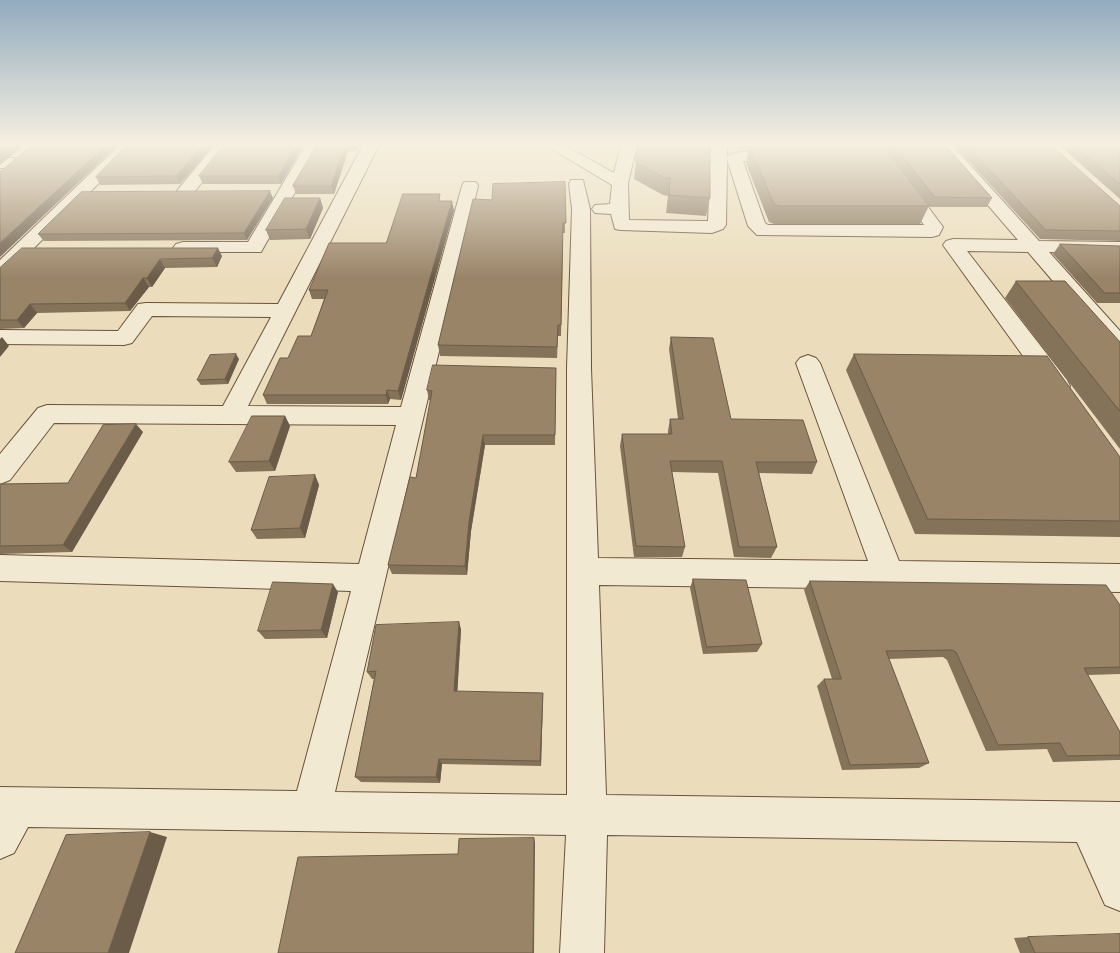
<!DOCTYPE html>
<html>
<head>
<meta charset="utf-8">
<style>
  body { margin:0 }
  canvas { display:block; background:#ebddbc }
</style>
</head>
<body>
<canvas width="1120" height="953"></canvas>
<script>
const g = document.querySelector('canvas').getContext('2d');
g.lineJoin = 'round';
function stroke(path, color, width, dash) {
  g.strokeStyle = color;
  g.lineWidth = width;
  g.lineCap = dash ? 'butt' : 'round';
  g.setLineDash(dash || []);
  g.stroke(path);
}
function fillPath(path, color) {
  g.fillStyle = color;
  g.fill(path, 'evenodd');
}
const minor = new Path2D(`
  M120,145H137L7,275L0,277V260Z
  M215,145H231L192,195H180L177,191L180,187Z
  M306,145H322L261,252H176L173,248L176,244L183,242H248Z
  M363,145H379L248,406L401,407L462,186L464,182H476L478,186L335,792L567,795V368L572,209L569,184L571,180H583L590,209L591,368L598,558L868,561L796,363L800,358L808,355L816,358L820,363L899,561L1120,564V592L599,585L606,795L1120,802V911L1105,905L1077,842L607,835L604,953H560L566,835L28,827L14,853L0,859V787L297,791L351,591L0,581V555L359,564L396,425L54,423L10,480L0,484V454L38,408L47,405L223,406L271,317L152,316L132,343L124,345L0,344V330L118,331L138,304L146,303L278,304Z
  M545,145H564L614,173L621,145H637L628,183L629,220L708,221L711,145H727V157C734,149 788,148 794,156L786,161H743L765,223L768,225H924L866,145H882L943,227L939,235L932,237L757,235L748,226L727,159L726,225L723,229L712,233L621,230L615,229L611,214L595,213L592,209L595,205L610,204L612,185Z
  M936,145H952L1039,241L1120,242V254L1049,252L1120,331V352L1112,350L1028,252L967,251L1067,380L1070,386L1067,392L1058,394L1049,392L943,245L946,241L953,239L1018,240Z
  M0,158H14L22,163L14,168H0Z`);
stroke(minor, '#6b5239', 2);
fillPath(minor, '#f2e9d3');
fillPath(new Path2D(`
  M214,145L180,184L100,185L96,177Z
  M304,145L281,184H203L199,176Z
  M317,145H359L356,151H348L334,194H296L293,186Z
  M739,145H869L868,146L929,206L920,224H774L769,222L746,163L749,149H740Z
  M883,145H945L992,198L987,207H930Z
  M954,145H1051L1120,206V241L1040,239Z
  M1059,145H1120V199Z
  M636,162L710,198L706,216L666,213L668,196L663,195L634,179Z
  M565,182V233H563L561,336H558L557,358L440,356L438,345L492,200Z
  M273,198L247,240L44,241L38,234Z
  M320,198L323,208L310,239L270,240L266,230Z
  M441,201L454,210L401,400L390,399L388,404H267L263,395L288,358L311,336L324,299H312L309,290L386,243Z
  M1060,244L1120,246V303H1097L1053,254Z
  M222,256L217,267L165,268L152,287H149L130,311L37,313L24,328L0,329V268Z
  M1016,281L1120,342V449L1005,298Z
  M671,337L731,419L817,462L812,474L759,473L777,547L771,558L734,557L718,473L672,472L685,547L682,557H634L620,446L622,434H668V431L670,419H678L669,349Z
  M854,354L1120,457V537L915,534L846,370Z
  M239,359L228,384L201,385L197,380Z
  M556,368L555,445H485L471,531L467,575L392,574L388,565L416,478L431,400H429L427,390Z
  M285,416L290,426L275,471L236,472L229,462Z
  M143,432L72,552L0,554V484L68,483Z
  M315,475L319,485L305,538L257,539L251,530Z
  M693,579L762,644L757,652L703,654L690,588Z
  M810,581L1120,605V674L1088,675L1120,732V760H1118L1053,762L1047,749L986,751L947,660L943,657L889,659L929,763L919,768L842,770L817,686L824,679H832L804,590Z
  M338,592L327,638L265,639L258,631Z
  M459,622L461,630L457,692L543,693L541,766L442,764L440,783L361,782L355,777L374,679H372L367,672Z
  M1028,937L1120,953H1020L1014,938Z`), '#847259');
fillPath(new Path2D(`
  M9,145H24L0,165V152Z
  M106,145H118L0,257V243Z
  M203,145H214L180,184L176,176Z
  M297,145H304L281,184L278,176Z
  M346,145H347L348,151L334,194L331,186Z
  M355,145H359L356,151Z
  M270,191L273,198L247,240L244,233Z
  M320,198L323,208L310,239L306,229Z
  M452,201L454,210L401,400L398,391Z
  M218,248L222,256L217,267L212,258Z
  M160,259L165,268L152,287L147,278Z
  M143,278L149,287L130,311L125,303Z
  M30,304L37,313L24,328L17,320Z
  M2,337L9,346L0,357V339Z
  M236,354L239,359L228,384L225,379Z
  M387,390L390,399L388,404L386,395Z
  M285,416L290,426L275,471L269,461Z
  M136,424L143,432L72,552L63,545Z
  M483,435L485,445L471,531L467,575L465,566L469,522Z
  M315,475L319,485L305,538L300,528Z
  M333,584L338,592L327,638L321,630Z
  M459,622L461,630L457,698L454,691Z
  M543,693V700L541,766L540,761Z
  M439,759L442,764L440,783L436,777Z
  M150,832L167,837L129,953H108Z
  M534,838L535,843L534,953H533Z`), '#6b5c49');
const building = new Path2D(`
  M0,145H9L0,152Z
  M33,145H106L0,243V172Z
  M127,145H203L176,176L96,177Z
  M224,145H297L278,176H199Z
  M317,145H346L331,186H293Z
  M638,145H710V198L669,195L670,178H665L636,162Z
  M894,145H945L992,198L935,197Z
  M967,145H1051L1120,206V231L1046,230Z
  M1074,145H1120V184Z
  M750,146H883L929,206H779L774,204Z
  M565,182L566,223H563L561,325H558L557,347L438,345L473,199L492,200L493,184Z
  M270,191L244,233L38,234L81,192Z
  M403,194H440L439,201H452L398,391L387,390L386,395H263L280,358H288L298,336H311L328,290H309L329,243H386Z
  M285,198H320L306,229L266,230Z
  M1060,244L1120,246V293H1105Z
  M22,248H218L212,258L160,259L147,278H143L125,303L30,304L17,320H0V268Z
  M1016,281H1065L1120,342V411Z
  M671,337L713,338L731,419L803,420L817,462H756L777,547H739L722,461H670L685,547L636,546L622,434H672L670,419H683Z
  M236,354L225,379L197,380L210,355Z
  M854,354L1047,356L1120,457V521L928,519Z
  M433,365L556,368L555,435H483L469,522L465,566L388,565L410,477L416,478L432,391L427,390Z
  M252,416H285L269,461L229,462Z
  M136,424L63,545L0,546V484L68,483L103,425Z
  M315,475L300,528L251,530L269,477Z
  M693,579L746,580L762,644L707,647Z
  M810,581L1106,585L1120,605V667L1084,668L1120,732V755L1067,756L1060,743L998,745L956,652L952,650L886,651L929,763L850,765L824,679H841Z
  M273,582L333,584L321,630L258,631Z
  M459,622L454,691L543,693L540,761L439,759L436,777H355L376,671L367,672L376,625Z
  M150,832L108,953H15L66,835Z
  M534,838L533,953H278L298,857L458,854L459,839Z
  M1120,934V953H1035L1028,937Z`);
fillPath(building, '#998468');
stroke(building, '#6b5c49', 1);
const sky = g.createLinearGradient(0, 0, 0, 278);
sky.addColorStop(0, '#92abbe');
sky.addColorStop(0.52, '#f6f0e1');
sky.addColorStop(1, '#f6f0e100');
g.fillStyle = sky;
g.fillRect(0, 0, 1120, 278);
</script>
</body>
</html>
